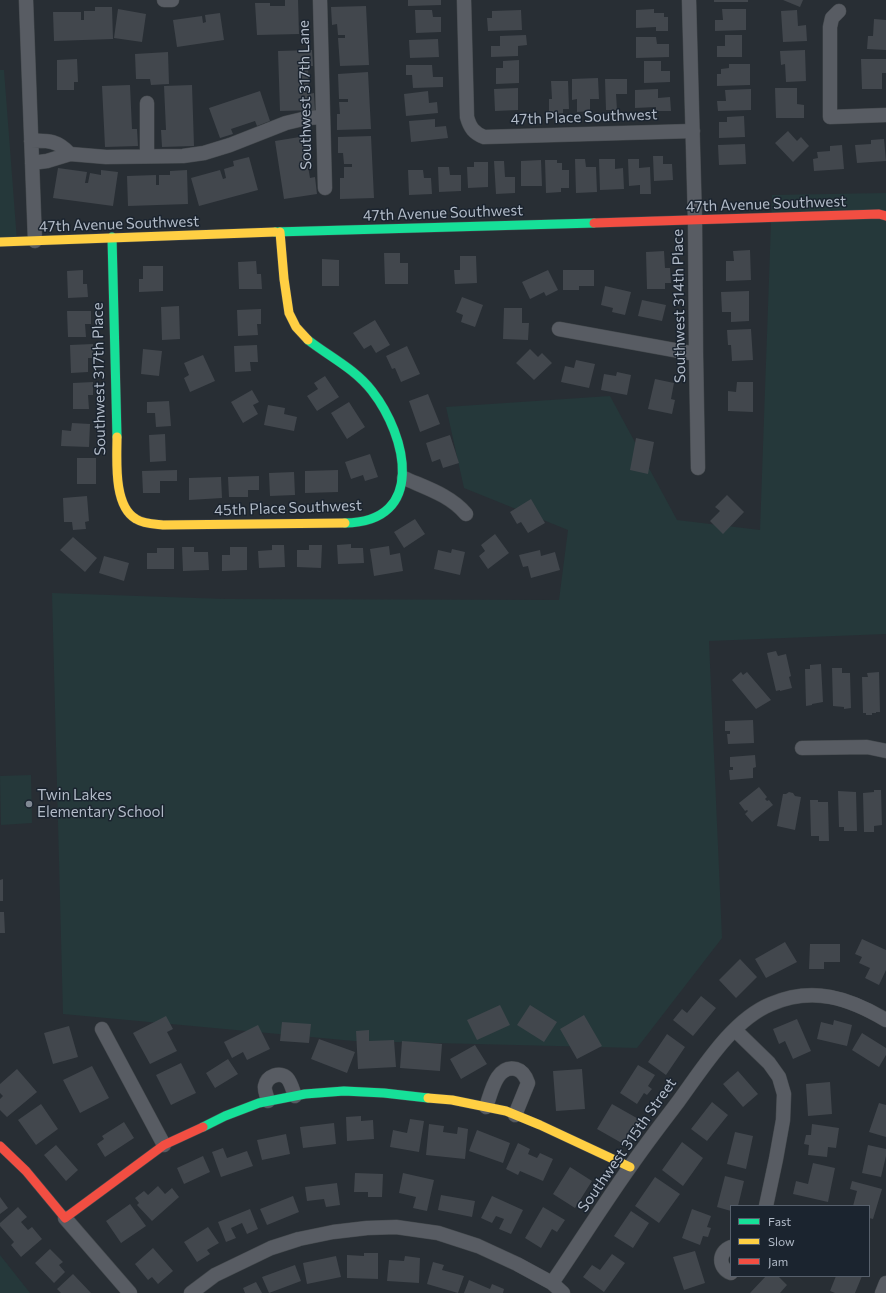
<!DOCTYPE html>
<html>
<head>
<meta charset="utf-8">
<style>
  body { margin:0 }
  #map { position:relative; width:886px; height:1293px; overflow:hidden; background:#282e34; font-family:Commissioner,sans-serif }
  canvas { display:block }
  .legend { position:absolute; left:730px; top:1205px; width:140px; height:72px; box-sizing:border-box; background:#1b242f; border:1px solid #57606c; margin:0; padding:5px 7px; list-style:none; font-size:12px; color:#b1bac7 }
  .legend li { display:flex; align-items:center; gap:8px; height:20px }
  .legend b { width:20px; border:1px solid #57606c }
</style>
</head>
<body>
<div id="map">
<canvas width="886" height="1293"></canvas>
<ul class="legend">
<li><b style="height:5px;background:#16e098"></b>Fast</li>
<li><b style="height:5px;background:#ffcf43"></b>Slow</li>
<li><b style="height:5px;background:#f24e42"></b>Jam</li>
</ul>
</div>
<script>
const g = document.querySelector('canvas').getContext('2d');
g.lineJoin = 'round';
function fillPath(path, color) {
  g.fillStyle = color;
  g.fill(path, 'evenodd');
}
function stroke(path, color, width, dash) {
  g.strokeStyle = color;
  g.lineWidth = width;
  g.lineCap = dash ? 'butt' : 'round';
  g.setLineDash(dash || []);
  g.stroke(path);
}
function label(font, color, halo, rows, align = 'center') {
  g.font = font + ' Commissioner,sans-serif';
  g.lineWidth = 3;
  g.setLineDash([]);
  g.textBaseline = 'middle';
  g.strokeStyle = halo;
  g.fillStyle = color;
  for (const [text, x, y, turn = 0] of rows) {
    g.save();
    g.translate(x, y);
    g.rotate((+turn || 0) * Math.PI / 180);
    g.textAlign = isNaN(turn) ? turn : align;
    if (halo) g.strokeText(text, 0, 0);
    g.fillText(text, 0, 0);
    g.restore();
  }
}
fillPath(new Path2D(`
  M0,70H4L17,241H0Z
  M886,193V634L709,641L722,938L637,1048L354,1041L63,1014L52,593L225,599L559,600L568,530L464,488L446,407L610,396L677,520L760,530L772,195Z
  M31,775L32,823L1,825L0,776Z
  M0,1255L30,1293H0Z`), '#25383a');
fillPath(new Path2D(`
  M285,0H298L299,34L257,35L255,3H270V6H285Z
  M408,0H441V5L408,6Z
  M714,0H748V2H714Z
  M783,0H803L800,7Z
  M366,6L369,65L340,66L338,38H345V35H338L337,24L332,25L331,7Z
  M95,7H112L113,39L54,41L53,12H81V20H84V11H95Z
  M118,9L146,14L142,42L114,38Z
  M654,9V13H664V17H668V31H656V27L636,28V10Z
  M722,9H746V30L715,31V20H723Z
  M415,10H432L433,17H441V32L416,33Z
  M521,10L522,30L488,31L487,18H492V11Z
  M797,10L798,26L806,25L807,41L783,42L781,11Z
  M220,13L224,40L177,47L173,20L202,16L203,23L206,22L205,15Z
  M874,19L886,20V50L867,49L868,36H873Z
  M526,35L527,45L518,46V56L491,57V46H500V36Z
  M725,35H742V57H717V46H725Z
  M636,37H656L657,44H669V57L636,58Z
  M438,39L439,57L410,58L409,40Z
  M312,50L313,66H308L309,94L314,93L315,110L280,111L278,51Z
  M805,50L806,81L786,82L785,64L781,65L780,51Z
  M168,52L169,84L151,85L150,79H136L135,54Z
  M77,59L78,82H74V90H57V60Z
  M861,59H886V73H882V89H862Z
  M519,60V83L496,84V68H503V61Z
  M644,61H661V71H670V82L644,83Z
  M729,64H750V85L717,86V74H721V69L729,68Z
  M406,65H432L433,77H443V87L413,88L412,75H406Z
  M368,72L371,129L337,130V114H340L339,102H348V99H339L338,74Z
  M598,78L599,99H590V111L577,112V99L572,100V79Z
  M605,79H627V94H616L617,110H606Z
  M551,81H568L569,109H563V113L549,114V99H552Z
  M130,85L132,129H137L138,146L105,147L102,86Z
  M192,85L194,146L162,147L161,130H166L164,86Z
  M518,88V110L495,111L494,89Z
  M775,88H797V104L804,105V118H776Z
  M658,89V98L670,97L671,111H656V107L635,108V90Z
  M751,89V110L718,111L717,101H726L725,90Z
  M260,91L270,121L257,126L255,121L231,129L233,134L220,138L209,108Z
  M428,91L429,103L437,102L438,113L406,116L404,94Z
  M744,116L745,137L719,138V122H727V117Z
  M435,119V127L446,126L448,138L411,142L409,121Z
  M788,131L797,141L801,137L809,146L793,162L775,143Z
  M306,136L309,153L306,154L310,178L315,177L317,194L284,199L275,141Z
  M371,136L374,198L340,199V178H344V167H352V164H344L343,153H338V137Z
  M884,139L886,161L857,163L855,145L871,144V140Z
  M745,144L746,164L719,165L718,145Z
  M842,145L844,169L814,171L813,159L818,158L817,152L830,151V146Z
  M653,156H663V164H672L673,180L654,181Z
  M249,157L258,190L199,206L191,178L220,170L223,179L226,178L224,169L234,166L233,161Z
  M575,159H585L586,167H596L597,192L576,193Z
  M599,159H615V169L623,168L624,189L600,190Z
  M628,159H639V168L650,167L651,194H640V185L629,186Z
  M541,160L542,186H521V161Z
  M545,160H557V163H562V170H569V188H561V192L546,193Z
  M494,161H504L505,177H515V193L496,194Z
  M474,162H488V187L468,188L467,167H474Z
  M438,167H449L450,175H461V191L439,192Z
  M58,168L87,172L85,183H88L90,173L101,175V170L118,172L113,206L53,198Z
  M187,170L188,204L128,206L127,176L156,175V185H159V175H170V171Z
  M408,170H423L424,178H431L432,194L409,195Z
  M750,250L751,280L726,281V261H734L733,251Z
  M664,251L665,268H670L671,283H665V289H647L646,252Z
  M384,253H400V263H408V284H385Z
  M460,256H476L477,283L455,284L454,270H460Z
  M322,259L339,260V286H322Z
  M256,261L257,274H261L262,289H239L238,262Z
  M143,266H163V291L139,292V279H143Z
  M83,270V284H87L88,297L68,298L67,271Z
  M548,270L558,290L546,296L544,292L530,299L522,282Z
  M563,270H594V286H579V290H563Z
  M605,286L631,292L625,315L612,312L613,308L601,305Z
  M749,291V321L731,322V312H722L721,292Z
  M462,297L483,305L475,327L461,322L463,315L456,312Z
  M642,300L666,305L662,321L638,316Z
  M179,306L180,339L162,340L161,307Z
  M504,308H522V323H529L528,340L503,339Z
  M261,309V324H257L258,335L238,336L237,310Z
  M67,311H91V324H85L86,337H68Z
  M375,320L390,345L376,353L371,345L364,349L353,333Z
  M751,329L753,360L732,361L731,345H728L727,330Z
  M93,344V358H88V372L71,373L70,345Z
  M257,345L258,362H250L251,371L235,372L234,346Z
  M407,346L420,374L401,382L395,368L392,369L386,356Z
  M143,349L162,351L159,376L141,374Z
  M530,349L538,357L542,353L552,363L534,380L516,363Z
  M203,355L215,381L190,392L184,378L189,375L184,363Z
  M576,360L595,364L589,388L561,382L565,366L574,368Z
  M617,372L631,375L627,395L601,390L604,374L616,376Z
  M325,376L339,397L317,411L307,396L318,389L314,383Z
  M655,379L674,383L671,399L675,400L672,414L648,409Z
  M93,382V395H88L89,409H73V383Z
  M737,382H753V412L728,411V391L736,392Z
  M252,390L259,402L253,405L258,414L243,423L231,402Z
  M428,394L440,424L420,432L409,401Z
  M169,401L171,426L156,427L155,413H147V402Z
  M349,402L365,427L347,439L331,413Z
  M268,405L285,408L284,414L297,417L294,431L264,425Z
  M72,423L90,424L89,447L61,446L62,430L71,431Z
  M165,434L166,461L150,462L149,435Z
  M450,435L459,463L443,468L440,459L432,462L426,443Z
  M636,438L654,442L648,474L630,470Z
  M370,454L378,477L365,481L363,475L351,479L345,462Z
  M77,458H96V484H77Z
  M177,470V481H160V493H143L142,471Z
  M338,470V492L305,493V471Z
  M294,472L295,495L270,496L269,473Z
  M259,476V490H248V497H229L228,477Z
  M221,477L222,498L189,500V478Z
  M727,495L744,512L723,534L710,521L720,511L715,507Z
  M87,496L89,521L85,522L86,529L73,530L72,522H64L63,498Z
  M531,499L545,523L528,533L521,522L517,524L510,512Z
  M415,519L425,534L404,548L394,532Z
  M495,534L509,553L488,569L479,556L485,551L481,545Z
  M73,537L97,558L85,572L60,550Z
  M351,544V548H363L364,563L338,564L337,545Z
  M272,545H284L285,567L259,568L258,551L272,550Z
  M309,545H322L321,568L297,567V550H309Z
  M389,546L390,555L400,553L403,571L374,576L370,549Z
  M182,547H194V552H208L209,570L183,571Z
  M230,547H247V570L222,571V555H230Z
  M157,548H174V569H147V553H157Z
  M452,549L465,552L460,575L434,569L438,550L451,553Z
  M540,550L541,556L555,552L560,570L531,578L528,566L523,567L519,555Z
  M104,556L129,563L124,581L99,573Z
  M776,651L778,656L786,654L791,676L789,677L792,688L780,691V690L776,691L767,653Z
  M821,664L823,702L812,704V705L806,706L805,669H810V665Z
  M832,668H842V673H850L851,708L844,709V707L833,706Z
  M741,672L743,675L747,672L771,700L756,709L732,680Z
  M879,672L880,712H876V713H872V715H866V713H863L862,677H868L867,673Z
  M753,720L754,743L728,744L727,734H730V731H725V721Z
  M755,755L756,767L753,768V778L730,780L729,770H733V767H730V757Z
  M759,787L767,797L765,799L767,801L769,800L773,805L752,822L745,814L748,811L747,810L745,811L739,803Z
  M874,790H881L882,825L874,826V832H864L863,793L874,792Z
  M838,791L856,792L857,831H844V827H839Z
  M789,792L793,793L795,796L801,797L795,830L777,826L783,794H786Z
  M810,800H818V802H828L829,841H819V836H811Z
  M3,879V901H0V880Z
  M0,912H4L5,933H0Z
  M862,939L886,950V970L879,985L865,978L870,968L859,963L862,957L855,954Z
  M785,942L797,962L766,978L755,959Z
  M810,944H840V962H824V969H809Z
  M740,959L757,977L736,998L719,980Z
  M701,996L716,1008L693,1036L673,1020L682,1009L687,1013Z
  M500,1005L510,1025L477,1040L467,1020Z
  M530,1005L557,1022L544,1042L517,1025Z
  M584,1015L602,1046L577,1059L560,1029Z
  M166,1016L173,1029L167,1032L177,1051L150,1064L133,1033Z
  M797,1019L811,1051L793,1059L785,1041L779,1044L773,1029Z
  M834,1020L852,1025L847,1046L817,1039L821,1022L833,1025Z
  M282,1022L311,1024L309,1043L280,1041Z
  M258,1025L270,1049L247,1060L243,1052L232,1058L224,1042Z
  M69,1026L78,1057L53,1064L44,1033Z
  M369,1030V1041L394,1040L396,1067L358,1069L356,1031Z
  M862,1033L886,1048V1055L879,1067L852,1050Z
  M667,1034L685,1047L666,1075L648,1062Z
  M319,1039L355,1052L347,1073L311,1059Z
  M402,1041L442,1044L440,1071L400,1068Z
  M475,1045L487,1064L461,1079L450,1059Z
  M228,1059L238,1074L215,1088L206,1073Z
  M181,1063L196,1093L171,1105L156,1075Z
  M638,1065L655,1075L648,1086L652,1089L647,1095L644,1093L637,1104L620,1093Z
  M92,1066L109,1098L80,1113L63,1080Z
  M17,1069L37,1092L7,1117L0,1110V1099L3,1096L0,1093V1084Z
  M582,1069L585,1109L556,1111L553,1071Z
  M738,1071L758,1094L743,1107L723,1084Z
  M830,1082L832,1114L808,1116L806,1084Z
  M712,1102L728,1115L707,1141L691,1129Z
  M879,1103L886,1105V1137L869,1132Z
  M41,1104L58,1129L36,1145L18,1120Z
  M612,1104L642,1121L627,1146L597,1129Z
  M361,1116V1121L373,1120L374,1139L347,1141L346,1117Z
  M410,1119L424,1121L419,1152L390,1147L393,1130L407,1133Z
  M124,1122L134,1138L105,1157L97,1144L104,1139L102,1136Z
  M334,1123L336,1144L303,1148L300,1127Z
  M429,1124L444,1126L443,1132L457,1134L458,1127L468,1129L465,1159L426,1155Z
  M812,1124L839,1128L836,1148L828,1147L827,1157L808,1155L809,1145L804,1144L806,1135H811Z
  M477,1130L510,1143L503,1163L469,1151Z
  M735,1132L753,1136L746,1169L727,1164Z
  M286,1134L290,1154L262,1160L257,1140Z
  M682,1142L703,1158L683,1186L662,1170Z
  M518,1143L530,1149L528,1154L537,1158L540,1153L553,1159L543,1181L520,1171L518,1175L506,1169Z
  M56,1145L78,1170L66,1181L44,1155Z
  M868,1145L886,1149V1156L881,1177L862,1173Z
  M223,1148L227,1158L247,1151L253,1166L221,1177L212,1152Z
  M203,1156L210,1172L184,1184L177,1168Z
  M813,1163L835,1168L828,1202L793,1194L796,1181L808,1184Z
  M570,1167L592,1181L575,1208L553,1194Z
  M355,1173L383,1174L382,1197H368V1192H354Z
  M403,1173L434,1180L427,1211L413,1208L416,1197L399,1193Z
  M725,1176L744,1181L738,1206H731V1211L717,1207Z
  M655,1177L680,1194L659,1223L635,1206Z
  M852,1181L882,1189L873,1219L869,1218V1206H853L857,1191L850,1189Z
  M337,1183L340,1205L326,1207L324,1199L307,1201L305,1187Z
  M158,1186L165,1194L172,1188L179,1197L152,1221L137,1205L139,1203L135,1198L144,1191L148,1195Z
  M441,1195L475,1201L472,1217L438,1210Z
  M293,1196L299,1212L267,1225L260,1209Z
  M492,1196L523,1210L511,1234L499,1229L504,1219L496,1216L492,1223L481,1218Z
  M0,1197L8,1208L0,1214Z
  M130,1204L146,1226L121,1243L106,1221Z
  M18,1207L27,1217L21,1222L28,1230L32,1227L42,1239L21,1257L11,1245L14,1242L0,1226V1223Z
  M543,1207L565,1220L557,1232L552,1229L541,1248L525,1238Z
  M250,1209L258,1229L247,1234L242,1223L231,1228L236,1238L226,1242L218,1222Z
  M692,1209L711,1216L707,1227L711,1228L708,1237L703,1236L700,1245L682,1238Z
  M631,1211L649,1223L633,1248L614,1236Z
  M208,1227L219,1243L207,1250L210,1254L197,1262L184,1242Z
  M153,1248L173,1271L158,1284L152,1277L148,1280L135,1264Z
  M50,1249L63,1262L59,1265L65,1272L54,1283L35,1263Z
  M695,1251L705,1283L684,1290L673,1257Z
  M364,1253H378V1279L347,1278V1255L364,1256Z
  M612,1254L625,1263L604,1292L583,1277L592,1265L600,1270Z
  M336,1256L341,1277L307,1284L303,1263Z
  M405,1256L420,1258L419,1283L387,1281L389,1260L404,1261Z
  M433,1262L444,1265L442,1270L464,1276L458,1293L427,1284Z
  M295,1265L301,1281L269,1293L262,1277Z
  M73,1274L91,1293H61L57,1289Z
  M766,1276H778L787,1285L780,1293H750Z
  M836,1276H862L855,1293H835L830,1291Z
  M469,1280L490,1289L492,1284L504,1289L503,1293H464Z
  M256,1282L262,1293H245L243,1288Z`), '#42474d');
const street = new Path2D(`
  M26,0L35,241
  M164,0H172
  M320,0L325,188
  M464,0L467,117C470,128 474,133 484,137L693,131
  M689,0L695,221L696,354L698,468
  M839,11L832,18L830,27V117L886,115
  M147,103V156
  M31,141C49,140 58,141 70,154
  M32,163L47,161L70,154L106,157L183,156L204,153L230,145L286,123L307,118L323,117
  M559,329L696,354
  M404,478C426,488 450,495 466,514
  M802,748L867,747L886,751
  M102,1029L164,1145
  M735,1030L769,1063L779,1077L784,1094L783,1120L776,1159L766,1206
  M268,1101C267,1096 264,1090 265,1086C267,1076 280,1071 287,1078C291,1082 293,1091 295,1096
  M486,1107C491,1094 496,1064 516,1069C523,1071 526,1077 528,1083L515,1115
  M65,1218L130,1293
  M731,1247C718,1252 718,1268 731,1273
  M552,1283C578,1245 603,1205 630,1167C645,1145 662,1123 678,1102C703,1068 732,1020 771,1004C813,986 849,998 886,1020
  M191,1293L215,1275L271,1248L299,1239L333,1232L367,1228L396,1227L438,1233L478,1246L517,1264L552,1283L563,1293
  M882,1293L886,1283`);
const fast = new Path2D(`
  M275,232L594,223
  M112,237L117,437
  M308,340C330,357 355,369 372,391C407,436 427,522 345,523
  M203,1127L225,1116L259,1103L305,1094L344,1091L384,1093L428,1098`);
const slow = new Path2D(`
  M280,232L284,279L289,313L296,327L308,340
  M0,242L275,232
  M117,437C117,459 113,506 136,519C144,524 154,524 163,525L345,523
  M428,1098L452,1100L506,1111L540,1125L630,1167`);
const jam = new Path2D(`
  M594,223L879,214L886,216
  M0,1146L26,1171L65,1218L164,1145L203,1127`);
stroke(street, '#44494d', 15);
stroke(fast, '#44494d', 10);
stroke(slow, '#44494d', 10);
stroke(jam, '#44494d', 10);
stroke(street, '#585c63', 14);
stroke(fast, '#16e098', 9);
stroke(slow, '#ffcf43', 9);
stroke(jam, '#f24e42', 9);
for (const [x, y, r, color] of [
  [29,804,4,"#818994"]
]) {
  const dot = new Path2D();
  dot.arc(x, y, r, 0, 2 * Math.PI);
  g.fillStyle = color;
  g.fill(dot);
  stroke(dot, '#1b242f', 1.5);
}
label('15px', '#b1bac7', '#1b242f', [
  ["Southwest 317th Lane",305,95,-91],
  ["47th Place Southwest",584,117,-2],
  ["47th Avenue Southwest",766,204,-2],
  ["47th Avenue Southwest",443,213,-2],
  ["47th Avenue Southwest",119,224,-2],
  ["Southwest 314th Place",679,306,-91],
  ["Southwest 317th Place",99,379,-91],
  ["45th Place Southwest",288,508,-2],
  ["Southwest 315th Street",627,1145,-55]
]);
label('15px', '#b1bac7', '#1b242f', [
  ["Twin Lakes",37,795],
  ["Elementary School",37,812]
], 'left');
</script>
</body>
</html>
